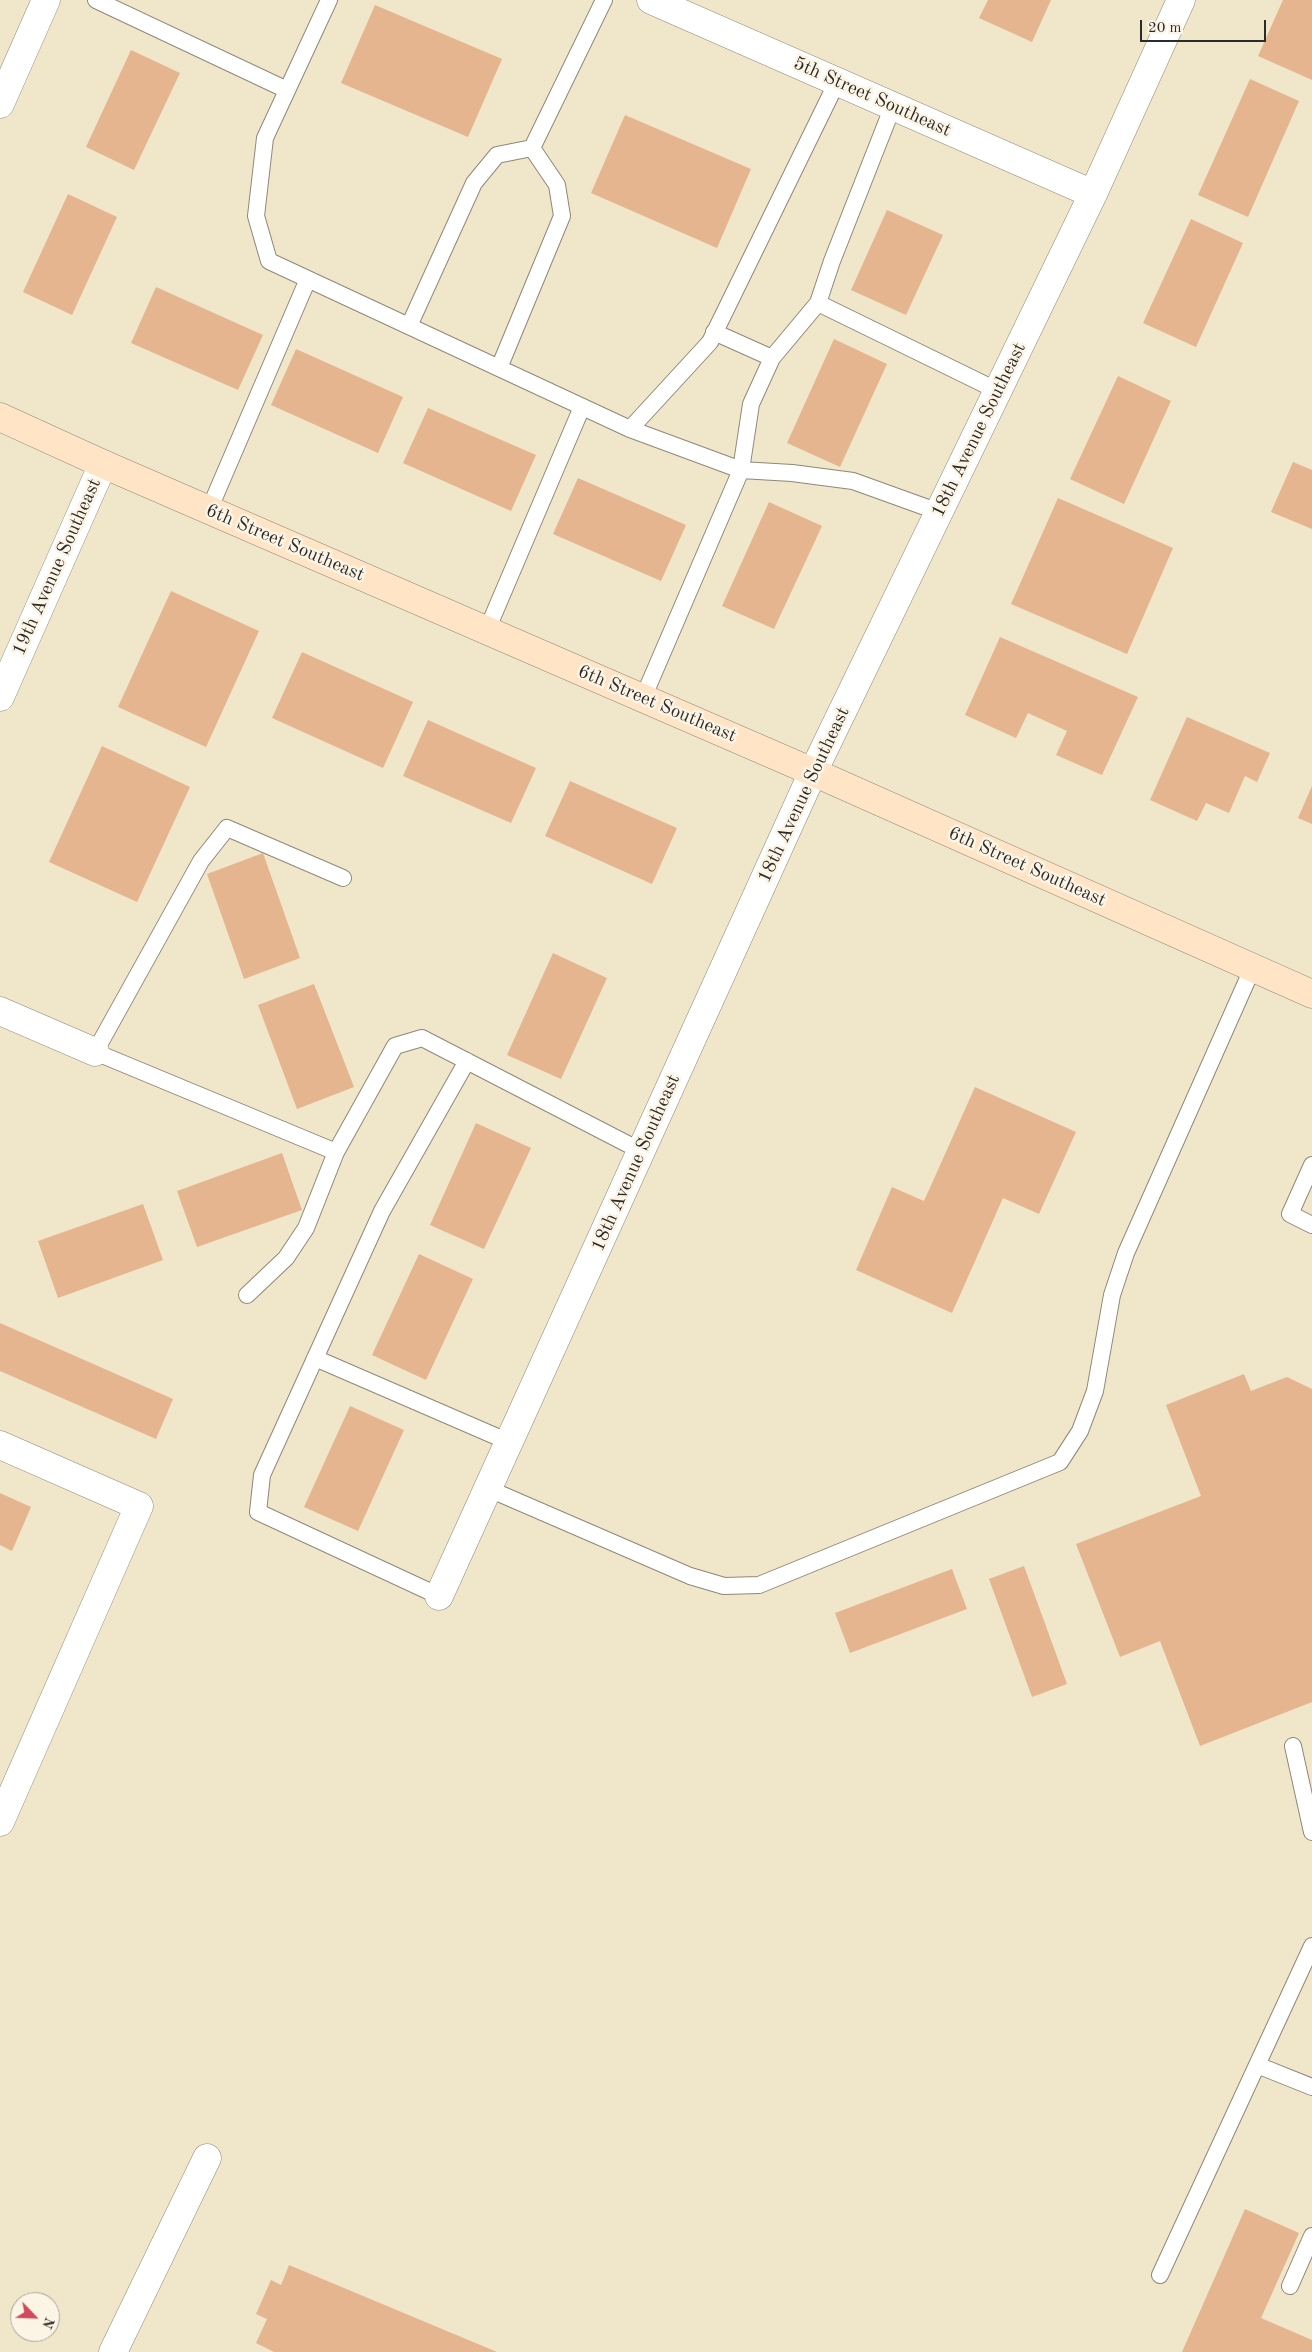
<!DOCTYPE html>
<html>
<head>
<meta charset="utf-8">
<style>
  body { margin:0 }
  #map { position:relative; width:1312px; height:2352px; overflow:hidden; background:#f0e6c9; font-family:"Old Standard TT",serif }
  canvas { display:block }
  .north { position:absolute; left:10px; top:2292px; width:50px; height:50px; box-sizing:border-box; background:#fcf5e5; border:1px solid #a8a49b; border-radius:50%; rotate:114deg; font-size:14px; font-weight:700; line-height:20px; text-align:center; color:#2b2b2b }
  .north::after { content:''; display:block; margin:auto; width:18px; height:22px; background:#d1495b; clip-path:polygon(50% 0,100% 100%,50% 72%,0 100%) }
  .scale { position:absolute; left:1140px; top:20px; width:126px; height:22px; box-sizing:border-box; border:2px solid #2b2b2b; border-top:0; padding-left:6px; font-size:15px; line-height:18px; white-space:nowrap; color:#2b2b2b; -webkit-text-stroke:4px #fcf5e5; paint-order:stroke }
</style>
</head>
<body>
<div id="map">
<canvas width="1312" height="2352"></canvas>
<div class="north">N</div>
<div class="scale">20 m</div>
</div>
<script>
const g = document.querySelector('canvas').getContext('2d');
g.lineJoin = 'round';
function fillPath(path, color) {
  g.fillStyle = color;
  g.fill(path, 'evenodd');
}
function stroke(path, color, width, dash) {
  g.strokeStyle = color;
  g.lineWidth = width;
  g.lineCap = dash ? 'butt' : 'round';
  g.setLineDash(dash || []);
  g.stroke(path);
}
function label(font, color, halo, rows, align = 'center') {
  g.font = font + ' "Old Standard TT",serif';
  g.lineWidth = 5;
  g.setLineDash([]);
  g.textBaseline = 'middle';
  g.strokeStyle = halo;
  g.fillStyle = color;
  for (const [text, x, y, turn = 0] of rows) {
    g.save();
    g.translate(x, y);
    g.rotate((+turn || 0) * Math.PI / 180);
    g.textAlign = isNaN(turn) ? turn : align;
    if (halo) g.strokeText(text, 0, 0);
    g.fillText(text, 0, 0);
    g.restore();
  }
}
fillPath(new Path2D(`
  M988,0H1051L1032,42L979,18Z
  M1283,0H1312V80L1258,56Z
  M375,5L502,59L468,137L341,83Z
  M131,50L180,73L134,170L86,147Z
  M1250,79L1299,101L1248,217L1198,195Z
  M625,115L751,169L717,248L591,193Z
  M68,194L117,217L72,315L23,292Z
  M887,210L943,235L906,315L851,290Z
  M1191,219L1243,243L1196,347L1143,323Z
  M156,287L263,335L238,390L131,343Z
  M834,339L887,364L840,467L787,443Z
  M296,349L403,397L378,453L271,405Z
  M1118,376L1171,401L1124,504L1070,479Z
  M428,408L536,455L511,511L403,463Z
  M1293,462L1312,470V529L1271,512Z
  M578,478L686,525L661,581L553,534Z
  M1058,498L1173,548L1127,654L1011,604Z
  M769,502L822,526L774,629L722,606Z
  M171,591L259,631L206,747L118,707Z
  M1000,637L1138,697L1102,775L1056,755L1067,731L1028,713L1016,738L965,715Z
  M302,652L413,702L383,768L272,718Z
  M1187,717L1270,753L1257,782L1245,776L1229,813L1206,803L1197,821L1150,800Z
  M428,720L536,768L511,823L403,776Z
  M102,746L190,787L137,902L49,862Z
  M570,781L677,828L652,884L545,836Z
  M1312,786V824L1298,818Z
  M263,853L300,958L244,979L207,874Z
  M553,953L607,978L561,1079L507,1055Z
  M314,984L354,1087L297,1109L258,1005Z
  M975,1087L1076,1132L1039,1214L1003,1198L952,1313L856,1270L892,1187L924,1201Z
  M476,1123L531,1148L484,1249L430,1225Z
  M282,1153L302,1210L197,1247L177,1191Z
  M143,1204L163,1260L58,1298L38,1241Z
  M419,1254L473,1279L426,1380L372,1355Z
  M0,1323L173,1399L156,1439L0,1371Z
  M1244,1374L1251,1391L1287,1377L1312,1389V1702L1200,1746L1160,1641L1120,1657L1076,1544L1201,1496L1166,1405Z
  M350,1406L404,1430L358,1531L304,1507Z
  M0,1493L31,1507L12,1551L0,1545Z
  M1024,1566L1067,1684L1032,1697L989,1579Z
  M952,1569L967,1609L850,1653L835,1613Z
  M1245,2209L1299,2233L1261,2318L1312,2340V2352H1182Z
  M289,2265L497,2352H274L256,2343L267,2319L256,2314L271,2280L281,2285Z`), '#e5b58f');
const lane = new Path2D(`
  M96,0L287,90
  M329,0L265,138L256,216L269,261L630,429
  M837,82L710,342L630,429L741,470L792,473L853,481L939,512
  M893,106L832,261L818,303L998,391
  M409,326L474,183L497,155L532,148
  M714,332L772,358L818,303
  M499,368L562,216L557,185L532,148L604,0
  M209,510L308,279
  M487,630L582,407
  M643,698L741,470L751,404L772,358
  M343,878L227,828L201,861L95,1052L336,1152L395,1046L422,1038L641,1151
  M1312,1165L1290,1214L1312,1225
  M247,1295L286,1258L306,1228L336,1152
  M315,1358L509,1442
  M489,1489L690,1576L724,1586L759,1585L1060,1462L1080,1431L1095,1391L1112,1295L1126,1253L1253,967
  M439,1596L258,1512L262,1475L382,1211L467,1061
  M1293,1746L1312,1832
  M1257,2065L1312,2087
  M1160,2275L1312,1946
  M1290,2286L1312,2236`);
const street = new Path2D(`
  M651,0L1093,194
  M0,104L46,0
  M0,697L103,464
  M0,1011L95,1052
  M0,1445L139,1506L0,1822
  M439,1596L813,772L1093,194L1181,0
  M113,2352L207,2158`);
const secondary = new Path2D(`
  M0,417L103,464L813,772L1312,994`);
stroke(lane, '#8e887a', 18);
stroke(street, '#8e887a', 29);
stroke(secondary, '#8e887a', 29);
stroke(lane, '#fff', 16);
stroke(street, '#fff', 28);
stroke(secondary, '#ffe4c6', 28);
label('19px', '#2b2b2b', '#fcf5e5', [
  ["5th Street Southeast",872,97,24],
  ["18th Avenue Southeast",979,430,-64],
  ["6th Street Southeast",285,543,23],
  ["19th Avenue Southeast",57,567,-66],
  ["6th Street Southeast",657,704,23],
  ["18th Avenue Southeast",804,795,-65],
  ["6th Street Southeast",1027,867,24],
  ["18th Avenue Southeast",636,1163,-66]
]);
</script>
</body>
</html>
